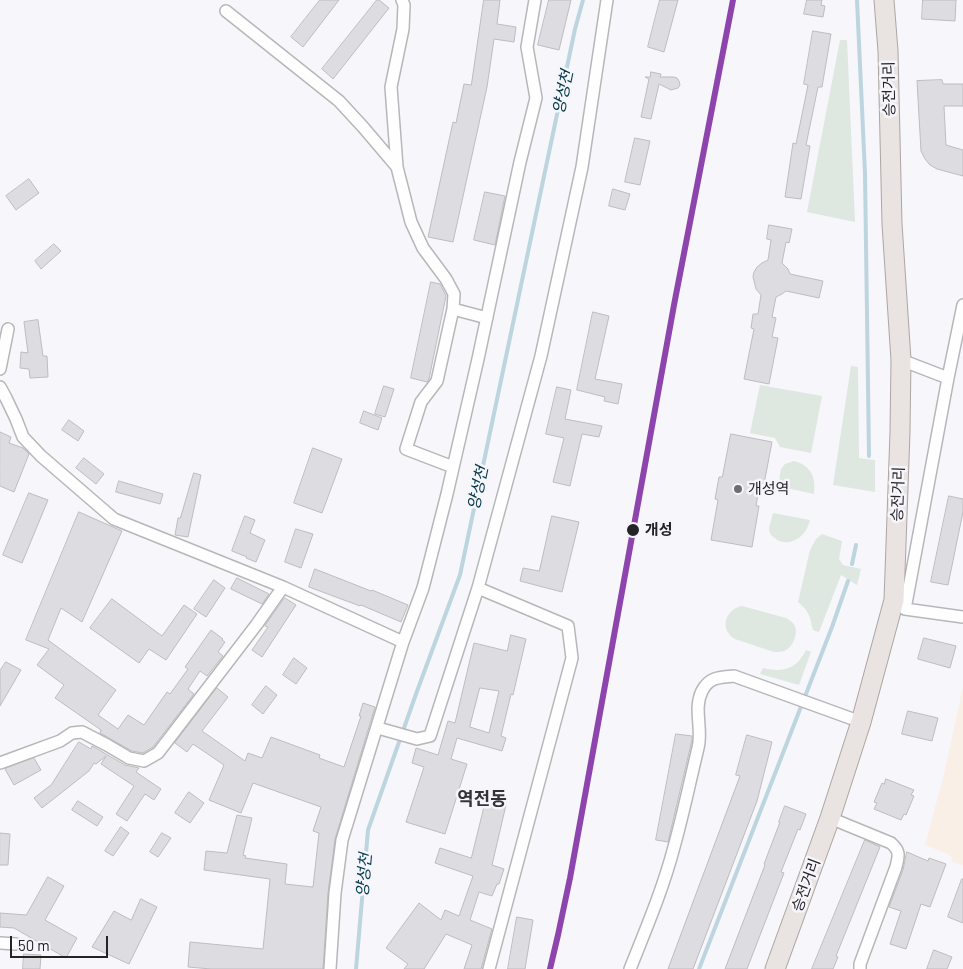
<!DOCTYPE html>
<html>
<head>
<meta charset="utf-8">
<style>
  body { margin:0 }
  #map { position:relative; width:963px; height:969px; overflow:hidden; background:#f7f6fb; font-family:Barlow,sans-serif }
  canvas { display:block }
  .scale { position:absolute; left:10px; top:936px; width:98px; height:22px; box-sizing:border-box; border:2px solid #242326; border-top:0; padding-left:6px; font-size:15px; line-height:18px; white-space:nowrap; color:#242326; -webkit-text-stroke:4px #f6f5fc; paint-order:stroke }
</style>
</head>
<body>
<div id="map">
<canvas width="963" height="969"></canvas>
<div class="scale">50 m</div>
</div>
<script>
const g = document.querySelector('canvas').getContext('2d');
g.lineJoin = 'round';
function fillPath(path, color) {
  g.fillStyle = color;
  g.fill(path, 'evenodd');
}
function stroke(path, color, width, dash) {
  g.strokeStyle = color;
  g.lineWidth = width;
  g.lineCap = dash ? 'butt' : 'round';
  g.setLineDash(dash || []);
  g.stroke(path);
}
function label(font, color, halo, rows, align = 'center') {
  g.font = font + ' Barlow,"Noto Sans KR",sans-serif';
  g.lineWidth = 5;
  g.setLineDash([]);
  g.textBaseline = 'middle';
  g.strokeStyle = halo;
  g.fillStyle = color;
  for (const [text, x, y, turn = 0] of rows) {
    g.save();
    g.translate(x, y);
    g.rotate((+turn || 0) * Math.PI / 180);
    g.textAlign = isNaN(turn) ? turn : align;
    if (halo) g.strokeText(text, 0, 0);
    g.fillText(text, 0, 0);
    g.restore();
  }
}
fillPath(new Path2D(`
  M963,687V865L953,862L950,855L925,845L944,774Z`), '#f9efe7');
fillPath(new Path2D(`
  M840,40H847L855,222L807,212Z
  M851,366L858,367L859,458L875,460V492L833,485Z
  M760,385L822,396L811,453L780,447L775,438L750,433Z
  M794,461C811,466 816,476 814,494L778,486L781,469L785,464Z
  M773,513L810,520C808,526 807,530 803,534C796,542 783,546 775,538C771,536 769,533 769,528C770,523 772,518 773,513Z
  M822,534L842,541L839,559L843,565L861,569L857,585L841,575L819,632L813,630C810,616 809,611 798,602L810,550L816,539Z
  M742,606L786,618C789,620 793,622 795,626C798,634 793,646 786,650C782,652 778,652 774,652L735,639C719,630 725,609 742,606Z
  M806,650L811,652L799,685L760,674L763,668C783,673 797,669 806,650Z`), '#dee7e0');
stroke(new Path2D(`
  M857,0L865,173L869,456
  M852,564L856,545
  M356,969L368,830L416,694L460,575L575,29L583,0
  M699,969L832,627L848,581`), '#bcd5df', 4);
const building = new Path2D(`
  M320,0H339L303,47L291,37Z
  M377,0H379L389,8L333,79L322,69Z
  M484,0H500L497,24L516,27L514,42L494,39L487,87L453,242L428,237L453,122L456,123L464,84L471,85Z
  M549,0H571L559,50L538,45Z
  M660,0H678L664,52L648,47Z
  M807,0H822L821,5L825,6L823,17L804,14Z
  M923,0H956L955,21L922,19Z
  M813,31L831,34L822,87H818L806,145L810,146L801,199L785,197L793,143L796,144L808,85L804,84Z
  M651,72L661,74L660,77H674L677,78L679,81L680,85L678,88L671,90L659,84L651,119L641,117L649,79L645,77H650Z
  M942,80L943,84H963V106H944L946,145L963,150V176L937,169L930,165L925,159L921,151L917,81Z
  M635,138L650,141L640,185L625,182Z
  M29,179L39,193L16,210L6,196Z
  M613,189L630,194L625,210L609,206Z
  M485,192L505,196L495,245L474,240Z
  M769,225L792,229L789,243L786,242L782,263L788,269L790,274L823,281L819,298L786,291L782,294L776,297L772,317L776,318L772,337L778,338L769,384L744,379L754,329L751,328L753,314H758L761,295L756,289L753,277L754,272L757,267L762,263L768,260L771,240L767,239Z
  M54,244L61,251L41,269L35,261Z
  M431,282L440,284L446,296L429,379L427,382L411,378Z
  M593,312L609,316L595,379L622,384L618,404L604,401L605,397L577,390Z
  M38,320L43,356H47L48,377L30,378L29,369L20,368L21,352L28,353L24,322Z
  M384,386L394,389L385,417L375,414Z
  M557,387L571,390L565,419L602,426L599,437L582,434L570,486L553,482L564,438L546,434Z
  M364,411L382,418L378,430L360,423Z
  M69,420L84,431L78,441L62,430Z
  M0,432L11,437L9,443L23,448L29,454L14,492L0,486Z
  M731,434L772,442L764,484L760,483L758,494L756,506H759L752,547L711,540L718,500L715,499L719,477H722Z
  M313,448L342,459L322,513L294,503Z
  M84,458L104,474L96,484L76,468Z
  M194,473L201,475L188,537L175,535L178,518H180Z
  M119,481L163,494L160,504L116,492Z
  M29,493L48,500L22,563L3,555Z
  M949,496L963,499V512L948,585L931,582Z
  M79,512L122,531L82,622L61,608L48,640L116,690L98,715L118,729L128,715L144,725L167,692L170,694L188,669L185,667L211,630L223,639L222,640L225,642L218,652L223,656L207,676L200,671L188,689L194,694L153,747L143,753L132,751L100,733L101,730L55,698L64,685L37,665L49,649L26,640Z
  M245,516L255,520L250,533L265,540L256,562L246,558L247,557L232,551Z
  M552,516L579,522L562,592L520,581L523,568L539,571Z
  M296,529L313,534L301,568L285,562Z
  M315,569L371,591L372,590L408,605L401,622L361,605L360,606L309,587Z
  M237,578L269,594L262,604L231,589Z
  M214,580L225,588L206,617L194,609Z
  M285,598L296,605L262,657L252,650L268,627L265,626Z
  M112,599L162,636L184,605L197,614L166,660L149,649L139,663L90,628Z
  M511,635L526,639L513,695L511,694L501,736L506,738L502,751L457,738L451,759L467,764L445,834L406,822L424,767L412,763L416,748L438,755L448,721L455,723L474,643L507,651ZM480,688L499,691L489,733L470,727Z
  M924,638L956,646L950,668L918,659Z
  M294,658L307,668L296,684L283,675Z
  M6,662L21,670L0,706V671Z
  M266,686L277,695L263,714L252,705Z
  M217,688L228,697L202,731L245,761L248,753L262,758L271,737L320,755L319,758L344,767L361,716H359L363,703L375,707L335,839L328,893L323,969H211L188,967L190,942L263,949L270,879L204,870L206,851L227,853L237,815L252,818L243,855L246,856L245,858L287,864L285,884L313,887L319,833L313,831L321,807L253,783L241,813L209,800L224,765L193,744L187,752L175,743Z
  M908,711L938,718L932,741L902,734Z
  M676,734L692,736V740L668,842L656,840Z
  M747,735L772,742L757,801L693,969H668L740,776L736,775Z
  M79,742L91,749L92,746L125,765L139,768L136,772L161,789L154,800L145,794L127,821L116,814L134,786L101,764L106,756L96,764L94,763L89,771L42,808L34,798L51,785Z
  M34,758L41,770L14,785L5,769Z
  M886,779L914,790L911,795L914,796L906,815L904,814L901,820L874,809L877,803L874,802L882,783L884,784Z
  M189,792L204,803L190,823L175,813Z
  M486,800L506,805L492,865L504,869L499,884H497L492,896L479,892L470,920L492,929L481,969H464L472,945L446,934L424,969H404L408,964L386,948L419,903L441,920L445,910L459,916L473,876L435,863L440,848L471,858Z
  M78,801L103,817L97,826L72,810Z
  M785,806L806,814L800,830L798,829L781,872L784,873L747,969H725L765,865L764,864L780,822H779Z
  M121,827L129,833L113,856L105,851Z
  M0,833L10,834L8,865H0Z
  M162,833L171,838L158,857L150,852Z
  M865,840L880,847L836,956L838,957L833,969H812Z
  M907,852L928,861L929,858L946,864L930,907L921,904L906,949L890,944L901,911L889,907L903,870Z
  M48,877L64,886L45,920L77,938L66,958L14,928L0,927V913L26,915Z
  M962,879H963V923L948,917Z
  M141,899L157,907L129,964L92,947L114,911L131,920Z
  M517,917L533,920L525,969H508Z
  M934,950L952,957L947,969H927Z
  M24,954L41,955L40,969H23Z`);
fillPath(building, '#dddce0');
stroke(building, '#bdbdc0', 1);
const minor = new Path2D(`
  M402,0L404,5L403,29L391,87L397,167L411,222L423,248L446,279L454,294L453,309L437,381L421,402L406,449L453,467
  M226,11L339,101L363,127L397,167
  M453,309L487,318
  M901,360L948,378
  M0,369L8,329
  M0,387L6,398L16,419L23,437L41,456L114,519L283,587L403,642
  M478,588L568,626L572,658L489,969
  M894,600L905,609L948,378L963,305
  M905,609L963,617
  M378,728L417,739L430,736L478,588L541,356L582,167L607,0
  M0,763L60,741L72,733L82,732L107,745L129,758L144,761L158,753L257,624L283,587
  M830,818L891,843C900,851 899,855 896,867L860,964V969
  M0,943L16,944
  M330,969L335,893L342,840L403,642L423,588L447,494L478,359L520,162L536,98L527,47L535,0
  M630,969C646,929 663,889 674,847C683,815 690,781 698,748C703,729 693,709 702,691C709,677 720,677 734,676L861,722`);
const primary = new Path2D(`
  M775,969L830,818L861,722L894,600L900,432L901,360L892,224L888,51L884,0`);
stroke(minor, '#b7b7ba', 14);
stroke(primary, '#ada5a1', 21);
stroke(minor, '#fefefe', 11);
stroke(primary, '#e9e4e2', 19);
stroke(new Path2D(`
  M550,969L558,935L570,878L633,530`), '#bebec0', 4, [2.5, 5]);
stroke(new Path2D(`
  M550,969L558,935L570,878L674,305L733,0`), '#8e44ad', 6);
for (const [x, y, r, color] of [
  [738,489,5,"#6e6d71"],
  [633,530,7,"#242326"]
]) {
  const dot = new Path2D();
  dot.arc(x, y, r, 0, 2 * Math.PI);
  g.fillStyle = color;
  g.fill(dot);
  stroke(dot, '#f6f5fc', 2);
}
label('15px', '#242326', '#f6f5fc', [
  ["승전거리",889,89,-91],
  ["승전거리",898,494,-88],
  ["승전거리",806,885,-70]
]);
label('15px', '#242326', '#f6f5fc', [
  ["개성역",748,489]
], 'left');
label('bold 15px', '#242326', '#f6f5fc', [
  ["개성",645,530]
], 'left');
label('italic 16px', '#023a48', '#f6f5fc', [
  ["양성천",563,92,-78],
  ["양성천",478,488,-78],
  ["양성천",364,875,-85]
]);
label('bold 18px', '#343338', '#f6f5fc', [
  ["역전동",482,799]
]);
</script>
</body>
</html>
